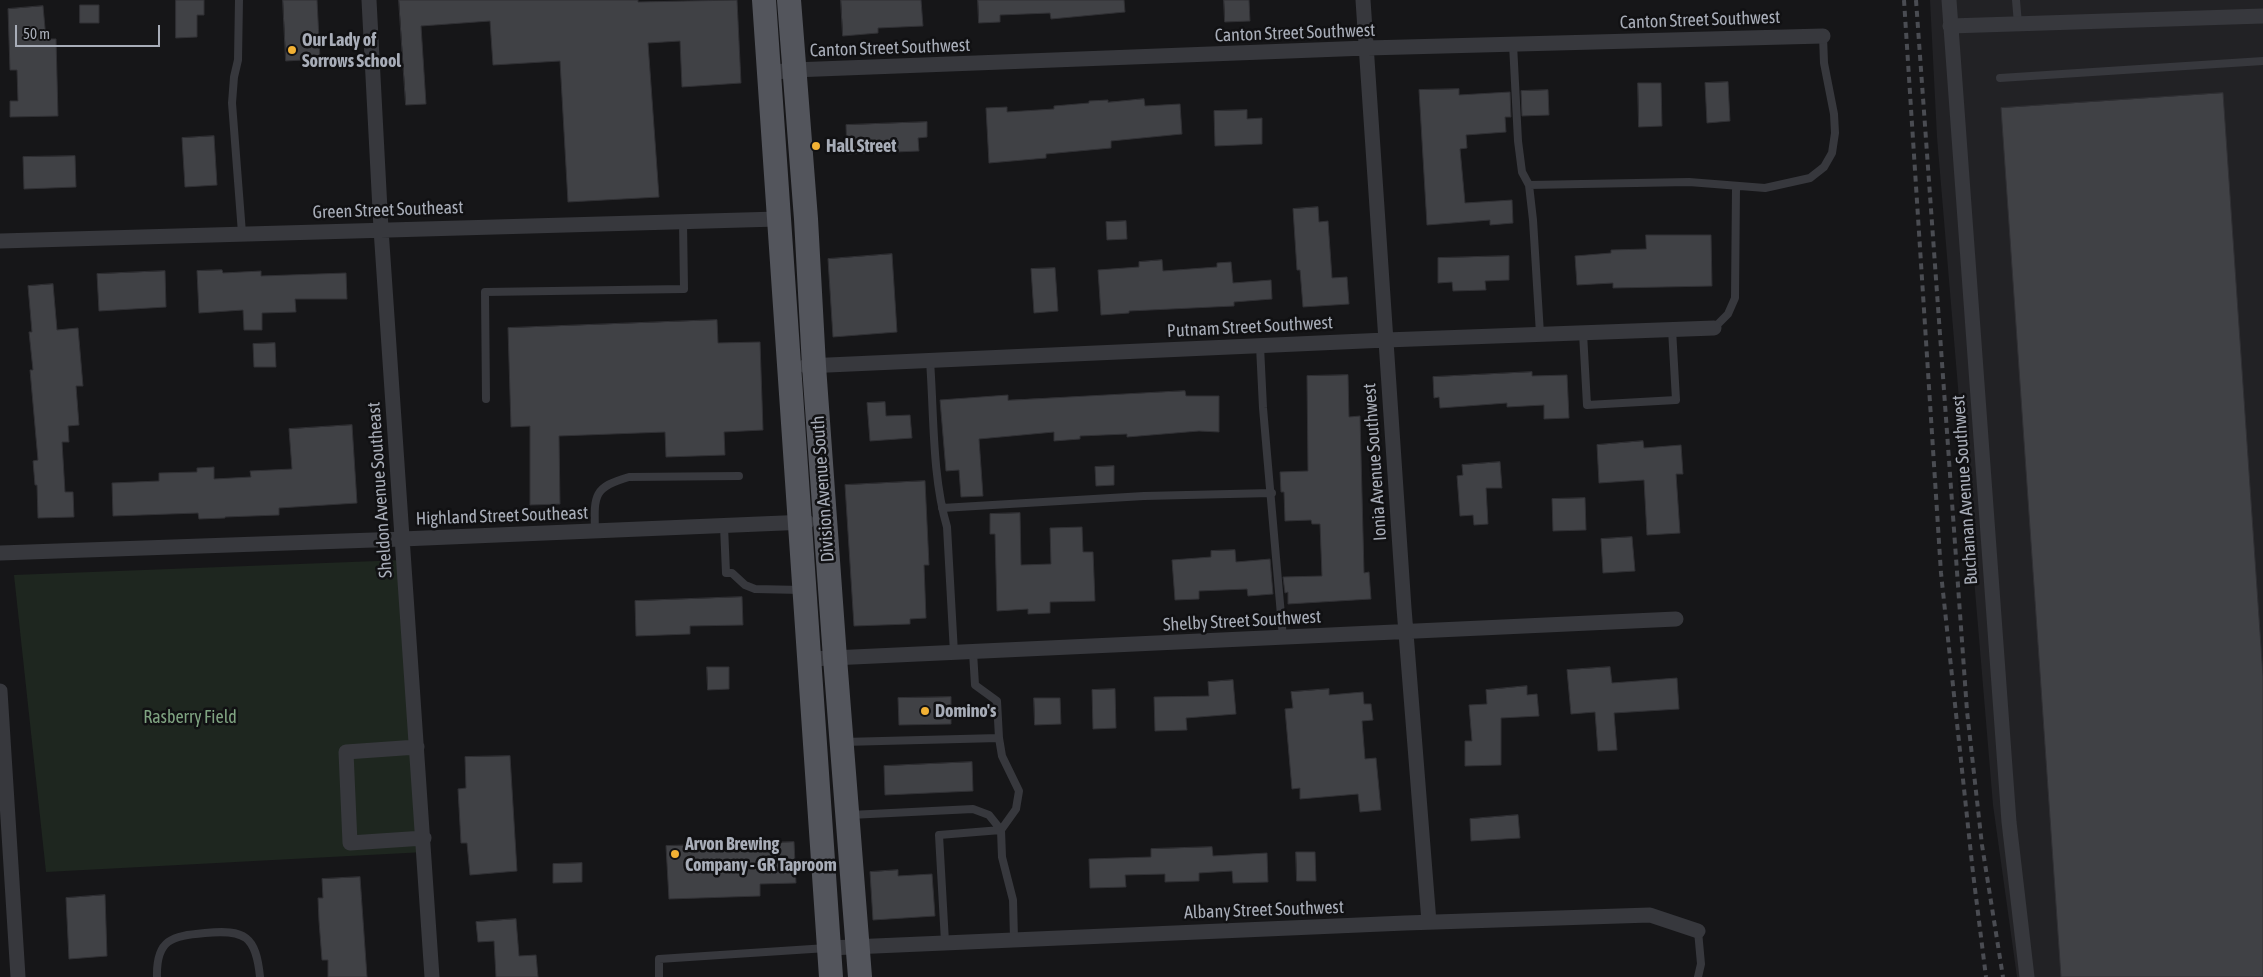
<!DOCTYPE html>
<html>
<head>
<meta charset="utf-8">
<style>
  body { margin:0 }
  #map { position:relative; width:2263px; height:977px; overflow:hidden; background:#161618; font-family:"Asap Condensed",sans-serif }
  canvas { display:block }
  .scale { position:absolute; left:15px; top:25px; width:145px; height:22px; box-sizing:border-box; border:2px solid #a8adb8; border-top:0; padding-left:6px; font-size:15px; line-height:18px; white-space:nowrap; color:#a8adb8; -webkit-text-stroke:4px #111113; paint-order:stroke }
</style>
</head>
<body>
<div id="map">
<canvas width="2263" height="977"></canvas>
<div class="scale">50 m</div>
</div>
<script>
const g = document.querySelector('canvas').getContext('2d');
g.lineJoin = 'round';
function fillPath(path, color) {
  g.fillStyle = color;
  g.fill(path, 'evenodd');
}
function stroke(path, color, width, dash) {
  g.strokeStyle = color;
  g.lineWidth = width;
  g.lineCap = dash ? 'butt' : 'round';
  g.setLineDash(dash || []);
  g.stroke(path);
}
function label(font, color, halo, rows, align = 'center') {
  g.font = font + ' "Asap Condensed",sans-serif';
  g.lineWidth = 5;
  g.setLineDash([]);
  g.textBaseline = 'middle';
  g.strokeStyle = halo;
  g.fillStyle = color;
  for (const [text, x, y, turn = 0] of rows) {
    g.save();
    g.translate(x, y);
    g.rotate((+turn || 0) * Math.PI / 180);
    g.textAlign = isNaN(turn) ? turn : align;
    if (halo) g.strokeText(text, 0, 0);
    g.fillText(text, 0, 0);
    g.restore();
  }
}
fillPath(new Path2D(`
  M1930,0H2263V977H2017L1993,805L1937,137Z`), '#222225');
fillPath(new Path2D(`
  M403,560L425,852L46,872L14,575Z`), '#1e261f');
const building = new Path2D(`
  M176,0H204V15H197V37L176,38Z
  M283,0H317L320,59L286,61Z
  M399,0H638V2L737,0L741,83L682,87L680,41L648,43L659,197L568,202L560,61L493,65L490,21L421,26L426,104L406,105Z
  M841,0H921L923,26L878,28V33L843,36Z
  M978,0H1124L1125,12L1051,19L1050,13L1000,15V22L979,23Z
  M1224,0H1249L1250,21L1225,22Z
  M80,5H99V23H80Z
  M43,6L46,39H56L58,116L10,117V101H18L17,70H10L8,9Z
  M1728,82L1730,121L1707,123L1705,83Z
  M1638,83H1661L1662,126L1639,127Z
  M1459,89V95L1510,92L1511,117H1505L1506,132L1466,135L1467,148L1460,149L1465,203L1512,200L1513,223L1490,225V220L1427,225L1419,90Z
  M1548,90L1549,115L1522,116L1521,91Z
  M2223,93L2263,676V977H2061L2001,108Z
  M1144,99L1145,106L1180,104L1182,134L1111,141V148L1046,154V158L989,163L986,108L1007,107V112L1054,109V106L1089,103V101L1108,100V102Z
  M1247,110V119L1262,118V144L1215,146L1214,111Z
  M927,122V137L918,138L919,151L847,154L846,125Z
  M214,136L217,185L185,187L182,138Z
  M75,156L76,187L24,189L23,157Z
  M1318,207L1319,222L1328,221L1332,278L1347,277L1349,304L1303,307L1300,270H1297L1293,209Z
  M1126,221L1127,239L1107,240L1106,222Z
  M1646,235H1711L1712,286L1613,288V283L1577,285L1575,256L1611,253V250L1646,249Z
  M892,254L897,332L833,337L828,259Z
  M1509,256V280L1485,281L1486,290L1453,291L1452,282L1438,283V258Z
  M1162,260L1163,271L1217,267V263L1231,262L1233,283L1271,280L1272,299L1234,302V306L1129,311V313L1101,315L1098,270L1139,267V262Z
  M1055,268L1058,311L1034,313L1031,269Z
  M222,270L223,273L261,271V276L346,273L347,299H295L296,312L262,313V330H244L243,310L199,313L197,271Z
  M165,271L166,307L99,311L97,274Z
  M53,284L57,330L78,328L83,386H76L79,425L68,426L69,442H62L65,492H73L74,517L38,518L37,485H35L33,461L38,460L30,370H33L29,332H32L28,286Z
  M717,320L718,343L760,342L763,430L724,432L725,455L666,457L665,432L559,436L560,504L530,505V426L511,427L508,328Z
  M275,343L276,367H254L253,344Z
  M1532,372V376L1567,375L1569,418L1544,419V405L1507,407V403L1440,408L1439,397L1434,398L1433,377Z
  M1348,375L1349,417L1360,416L1364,573L1369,572L1371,599L1288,604V592L1285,593L1283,577L1322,576L1320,524H1312L1311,520L1285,521L1284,492H1281L1280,472L1308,471L1307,376Z
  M1185,391L1186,396H1219V432L1199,431L1127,437V434L1080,436V439L1054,441V432L979,439L983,496L961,497L959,470L946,471L940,400L1008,395V400Z
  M885,402L886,416L910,415L912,438L870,441L867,403Z
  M352,425L357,503L279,508V515L225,517V518L199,519L198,513L113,516L112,483L159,481V473L197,472V468L214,467V479L251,477L250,471L292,469L289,429Z
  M1643,441L1644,448L1681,445L1683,474H1676L1680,533L1647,535L1644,480L1599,483L1597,445Z
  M1500,462L1502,488H1486L1488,524L1474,525L1473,515L1460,516L1457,476L1463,475L1462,465Z
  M1114,466V485L1096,486L1095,467Z
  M925,481L929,565H924L926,618L910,619V624L854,626L845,485Z
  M1585,498L1586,530L1553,531L1552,499Z
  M1020,513L1021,565L1051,564L1050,528L1082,527L1083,552H1093L1095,601L1050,602V613L1028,614V609L997,611L995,534H990V514Z
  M1632,537L1635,571L1603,573L1601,539Z
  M1235,550L1236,562L1270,559L1273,594L1248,596L1247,589L1199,591V599L1175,600L1172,560L1211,557V551Z
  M742,597L743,625L690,626V634L636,636L635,601Z
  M707,667H729V689L708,690Z
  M1610,667L1612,683L1677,678L1679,709L1614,713L1617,750L1598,751L1595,712L1571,714L1567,670Z
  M1233,680L1236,714L1186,718L1187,730L1155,731L1154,697L1209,696L1208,682Z
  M1527,686V695L1537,694L1539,716L1501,718V765L1465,766V741H1472L1469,705L1487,704L1486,690Z
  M1115,689L1116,728L1093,729L1092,690Z
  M1329,689V695L1363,692L1364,704H1371L1373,720L1362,721L1365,759L1376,758L1381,810L1360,812L1358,794L1300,799V788L1292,789L1285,709L1293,708L1291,692Z
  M951,697V724L899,725L898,698Z
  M1034,698H1060L1061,724L1035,725Z
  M510,756L517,871L470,875L467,843H461L458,789L466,788L465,757Z
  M972,762L973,791L885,795L884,766Z
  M1518,815L1520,838L1471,841L1470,819Z
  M794,842L796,883L760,884V896L669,899L666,846Z
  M1212,847L1213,856L1267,853L1268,882L1233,883L1232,871L1199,873V881L1165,882V874L1125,875L1126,887L1090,888L1089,859L1151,857V849Z
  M1296,852H1315L1316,881H1297Z
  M582,863V882L553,883V864Z
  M898,870V876L932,874L935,916L873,920L870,872Z
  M360,877L367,977H328V960H322L319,921L318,898H323L322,879Z
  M105,895L107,956L69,959L66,898Z
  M516,919L519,956L536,955L538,977H496L494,941L478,942L476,922Z`);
fillPath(building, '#404145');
stroke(building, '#303034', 1);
stroke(new Path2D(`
  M239,0L238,60L234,77L232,103L242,233
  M2016,0L2018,24
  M1513,44L1518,141L1522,172L1529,185L1533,220L1540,334
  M2000,78L2263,61
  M1529,185L1689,182L1765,188L1810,178L1824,167L1832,153L1835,133L1834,114L1824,63L1823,36
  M1714,328L1728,314L1735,298L1736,187
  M1583,333L1587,405L1676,400L1672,329
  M1260,346L1263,408L1283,638
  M930,361C934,414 932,476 947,527L954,653
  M486,399L485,292L684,289L683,222
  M942,508L1144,496L1272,493
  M724,526L726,573H732L745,585L755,589L802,590
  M595,531C594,496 593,487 629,477L739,476
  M843,742L999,738L997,701L975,685L973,652
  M850,815L973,809L989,815L1001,830L1002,857L1013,900L1014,939
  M945,942L939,835L1001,830L1016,809L1019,791L1002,756L999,738
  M157,977C156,939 172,936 205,933C245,929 256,936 260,977
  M659,977V959L827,948
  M1698,977L1701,964L1698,931`), '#37383d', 8);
stroke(new Path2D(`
  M369,0L381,229L432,977
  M1363,0L1404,608L1429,922
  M1949,0L2009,822L2027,977
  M1950,26L2263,16
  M768,73L793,70L1367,48L1823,36
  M0,241L778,219
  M806,366L1386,340L1714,328
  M0,553L402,539L807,522
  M810,659L1676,619
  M0,691L18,977
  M417,747L346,752L350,843L424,838
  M829,948L1405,923L1650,915L1698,931`), '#37383d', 15);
stroke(new Path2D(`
  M764,0L831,977
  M789,0L806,219L814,366L835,658L860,977`), '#53555c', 24);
stroke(new Path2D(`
  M1904,0L1941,573L1973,873L1986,977
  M1916,0L1967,711L1982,845L2003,977`), '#4a4c52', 4, [6, 5]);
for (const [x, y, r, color] of [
  [292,50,5,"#f2b134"],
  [816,146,5,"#f2b134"],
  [925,711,5,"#f2b134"],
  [675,854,5,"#f2b134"]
]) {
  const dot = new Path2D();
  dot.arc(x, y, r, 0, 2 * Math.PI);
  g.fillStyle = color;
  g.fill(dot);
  stroke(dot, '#111113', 2);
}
label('18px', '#a8adb8', '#111113', [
  ["Canton Street Southwest",1700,20,-2],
  ["Canton Street Southwest",1295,33,-2],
  ["Canton Street Southwest",890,48,-2],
  ["Green Street Southeast",388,210,-2],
  ["Putnam Street Southwest",1250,327,-3],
  ["Ionia Avenue Southwest",1375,462,-94],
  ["Division Avenue South",823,489,-94],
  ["Sheldon Avenue Southeast",380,490,-94],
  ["Buchanan Avenue Southwest",1965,490,-94],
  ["Highland Street Southeast",502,516,-2],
  ["Shelby Street Southwest",1242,621,-3],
  ["Albany Street Southwest",1264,910,-2]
]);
label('bold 18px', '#a8adb8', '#111113', [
  ["Our Lady of",302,40],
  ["Sorrows School",302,61],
  ["Hall Street",826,146],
  ["Domino's",935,711],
  ["Arvon Brewing",685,844],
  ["Company - GR Taproom",685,865]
], 'left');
label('18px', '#7fa381', '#111113', [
  ["Rasberry Field",190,717]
]);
</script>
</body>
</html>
